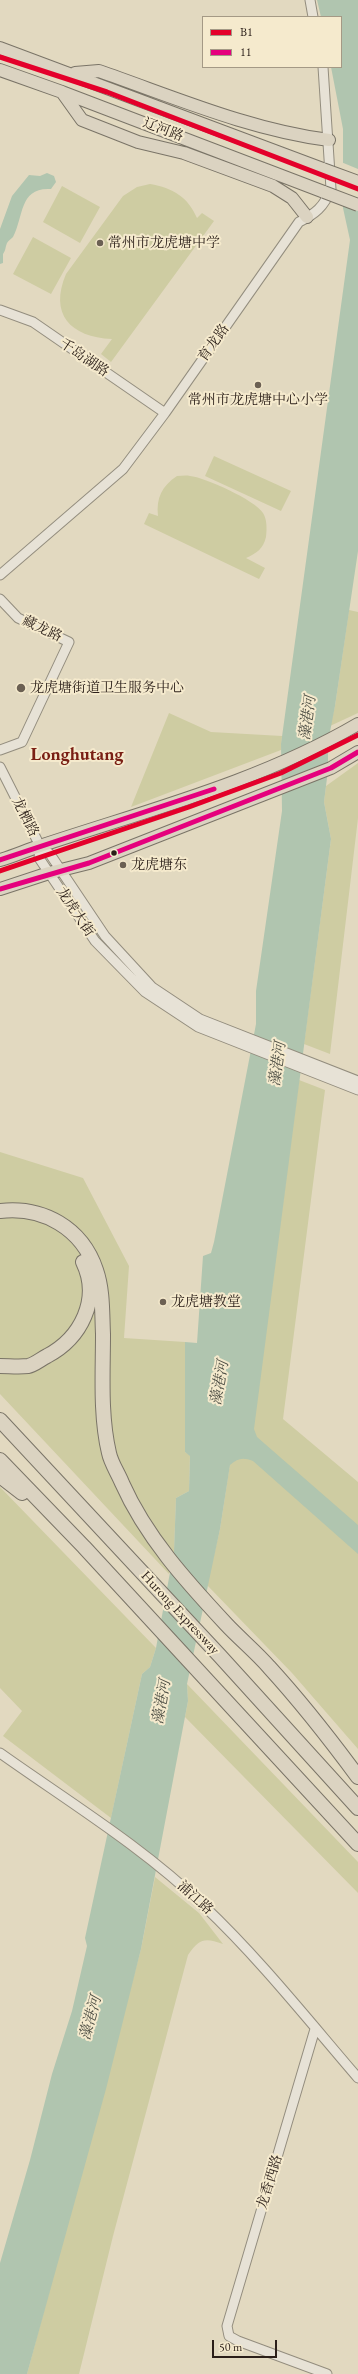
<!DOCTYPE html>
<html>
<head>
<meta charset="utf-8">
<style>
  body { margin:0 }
  #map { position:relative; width:358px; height:2374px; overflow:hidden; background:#e2d9c0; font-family:"EB Garamond",serif }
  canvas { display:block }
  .legend { position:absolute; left:202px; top:16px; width:140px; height:52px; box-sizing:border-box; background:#f5eacd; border:1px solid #a49985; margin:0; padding:5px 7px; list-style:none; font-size:12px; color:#2b1f19 }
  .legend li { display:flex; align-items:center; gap:8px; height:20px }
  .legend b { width:20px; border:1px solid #a49985 }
  .scale { position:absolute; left:212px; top:2340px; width:65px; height:18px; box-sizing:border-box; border:2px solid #2b1f19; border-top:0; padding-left:5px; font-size:12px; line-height:14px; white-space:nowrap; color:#2b1f19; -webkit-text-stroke:3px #f5eacd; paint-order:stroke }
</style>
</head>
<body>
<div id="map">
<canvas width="358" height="2374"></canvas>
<ul class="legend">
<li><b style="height:5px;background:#e4002b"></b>B1</li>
<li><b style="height:5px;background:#e5007d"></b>11</li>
</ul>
<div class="scale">50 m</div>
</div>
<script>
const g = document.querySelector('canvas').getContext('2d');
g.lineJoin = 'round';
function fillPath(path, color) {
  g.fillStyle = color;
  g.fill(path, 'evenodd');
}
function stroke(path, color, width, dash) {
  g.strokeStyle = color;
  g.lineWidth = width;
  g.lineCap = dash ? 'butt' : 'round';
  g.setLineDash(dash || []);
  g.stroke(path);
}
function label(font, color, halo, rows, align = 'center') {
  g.font = font + ' "EB Garamond","Noto Serif SC",serif';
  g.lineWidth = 4;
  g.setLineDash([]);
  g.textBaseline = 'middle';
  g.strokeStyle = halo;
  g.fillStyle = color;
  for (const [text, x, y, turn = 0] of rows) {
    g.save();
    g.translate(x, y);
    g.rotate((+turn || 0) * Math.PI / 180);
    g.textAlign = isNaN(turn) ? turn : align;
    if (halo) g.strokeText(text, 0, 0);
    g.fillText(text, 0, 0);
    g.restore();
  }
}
fillPath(new Path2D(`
  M150,184C173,188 188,197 197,218L202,213L214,221L111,362L101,354L112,339C70,337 49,314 66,274L123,196L137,187Z
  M62,186L100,207L80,243L43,222Z
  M33,237L71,258L51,294L13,274Z
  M214,456L291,491L281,511L205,476Z
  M177,476C181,476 186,475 190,476C204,477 255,500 263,513C267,519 267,529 266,537C263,549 257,553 246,558L265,568L259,579L144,524L149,513L158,516C156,498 162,486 177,476Z
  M349,610L358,612V713L330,726L335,706Z
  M169,713L211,732L282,736L281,750L131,807Z
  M358,763V818L330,1054L304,1044L331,839L324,802L326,786Z
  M299,1080L325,1090L283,1419L358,1482V1749L292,1673L207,1585L220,1529L239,1405L256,1407Z
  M0,1152L83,1178L129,1266L124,1338L185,1342V1452L190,1455L189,1491L176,1498L174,1551L169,1574L0,1394Z
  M0,1487L156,1648L150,1667L142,1674L111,1818L3,1736L22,1711L0,1688Z
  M187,1684L358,1862V1893L185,1717L188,1701Z
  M155,1877L199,1913L223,1944C205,1938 200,1938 188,1955L113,2236L79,2374H27L141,1949Z`), '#cecca2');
fillPath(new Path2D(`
  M317,0H358V551L335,706L328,742V770L324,802L331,839L254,1429L257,1437L358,1525V1554L253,1461C243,1457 238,1458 230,1465L220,1529L187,1684L188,1701L141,1949L106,2089L27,2374H0V2263L30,2160L52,2074L72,2011L87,1946L85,1938L142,1674L150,1667L156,1648L174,1551L176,1498L189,1491L190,1456L185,1452V1342L197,1343L203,1256L211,1253L214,1242L256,1024V991L282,811L281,744L350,240L343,208V129L331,67H341V17H321Z
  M47,173L54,176L56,182L51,189C19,187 24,216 13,237C11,239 8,241 7,243C5,248 6,250 3,254V263L0,264V229L12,196L29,175L40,176Z`), '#b0c5af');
fillPath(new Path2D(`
  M341,162L358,169V210L341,203Z`), '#e2d9c0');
const minor = new Path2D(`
  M310,0L313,17
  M0,310L33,322L165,413
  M0,575L123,469L165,413L299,222C315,214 324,207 331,189L323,67
  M0,599L18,618L69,642L22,742L0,750
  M0,767L40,846L50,854L105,936L152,987L200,1019L358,1081
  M40,846L39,858L95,941L145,992L198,1027L358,1090
  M0,1753C69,1802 143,1847 204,1906C259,1958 309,2021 358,2078
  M315,2029L227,2326L229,2336L238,2341L327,2374`);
const major = new Path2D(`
  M0,48L323,169
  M0,70L62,92L324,192
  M75,73L99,71C174,97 250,130 329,140
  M62,92L82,120L138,142L184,153L273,186L292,198L307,217
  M0,860C14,856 27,850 40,846C148,810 259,782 358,724
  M0,889L49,873L89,863L331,768L358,752`);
const highway = new Path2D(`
  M0,1211C43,1206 82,1228 96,1270C103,1290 102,1313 103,1334C103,1373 100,1415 109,1453C111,1463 118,1473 122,1483C146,1537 186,1581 226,1624C240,1639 256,1652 269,1667C301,1702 330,1739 358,1777
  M0,1366C9,1366 19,1367 28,1366C34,1365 41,1359 47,1356C81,1338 101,1299 83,1262
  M0,1420L220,1656L358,1808
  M0,1460L84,1547L358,1844
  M0,1476L22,1493`);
stroke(minor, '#938d7e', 11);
stroke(major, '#7a7467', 14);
stroke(highway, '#7a7467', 16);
stroke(minor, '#e7e2d6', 9);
stroke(major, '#dbd3c1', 12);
stroke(highway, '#dbd3c1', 14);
const majorBridge = new Path2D(`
  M323,169L358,182
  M324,192L358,205`);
stroke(majorBridge, '#7a7467', 14, []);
stroke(majorBridge, '#dbd3c1', 12);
stroke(new Path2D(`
  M0,57L107,92L358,189
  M0,871L189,807L281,773L358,735`), '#e4002b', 5);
stroke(new Path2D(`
  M0,860L214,789
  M0,889L89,863L331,768L358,752`), '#e5007d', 5);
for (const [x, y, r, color] of [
  [100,243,4,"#6b6053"],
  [258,385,4,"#6b6053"],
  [21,688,5,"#6b6053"],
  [114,853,3.5,"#2b1f19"],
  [123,865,4,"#6b6053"],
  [163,1302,4,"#6b6053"]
]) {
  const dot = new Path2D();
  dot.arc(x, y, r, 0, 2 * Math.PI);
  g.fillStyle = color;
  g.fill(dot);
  stroke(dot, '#f5eacd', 1.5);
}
label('14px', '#2b1f19', '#f5eacd', [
  ["辽河路",163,130,21],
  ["育龙路",214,343,-55],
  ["千岛湖路",84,358,34],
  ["藏龙路",42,629,25],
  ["龙栖路",25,817,63],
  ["龙虎大街",75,912,56],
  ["Hurong Expressway",180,1613,47],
  ["浦江路",195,1898,42],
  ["龙香西路",270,2182,-73]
]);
label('14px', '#2b1f19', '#f5eacd', [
  ["常州市龙虎塘中学",108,243],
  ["常州市龙虎塘中心小学",258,400,"center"],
  ["龙虎塘街道卫生服务中心",30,688],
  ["龙虎塘东",131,865],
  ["龙虎塘教堂",171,1302]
], 'left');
label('italic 15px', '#4d4e44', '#f5eacd', [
  ["藻港河",308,718,-82],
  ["藻港河",278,1064,-82],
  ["藻港河",220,1383,-80],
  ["藻港河",162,1702,-80],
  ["藻港河",91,2018,-75]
]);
label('bold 18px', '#7a1f14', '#f5eacd', [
  ["Longhutang",77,755]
]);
</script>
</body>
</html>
